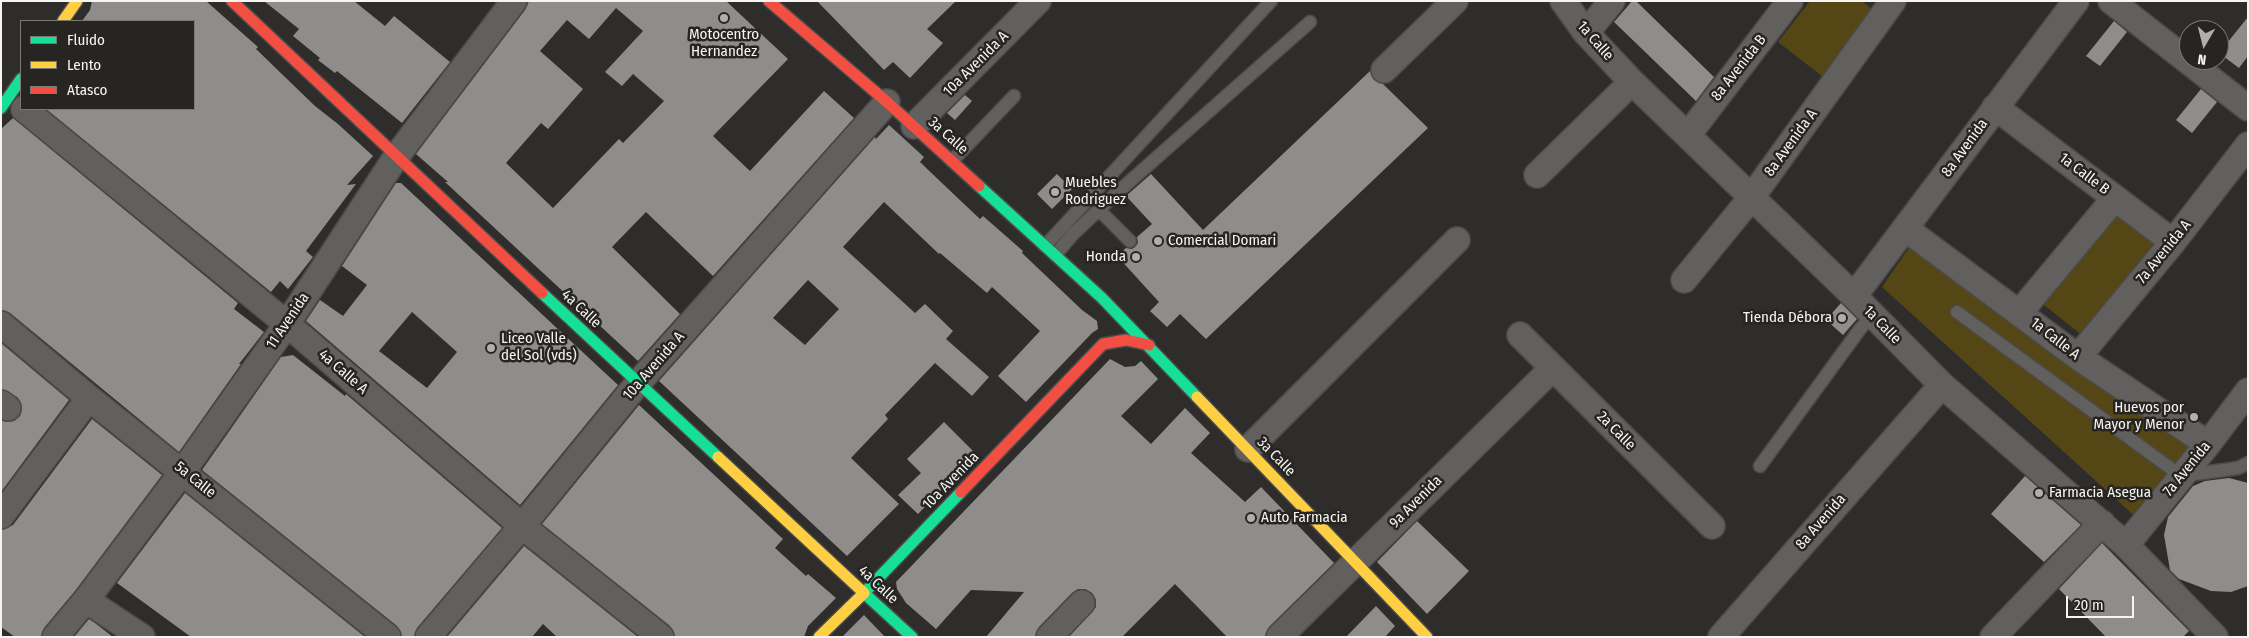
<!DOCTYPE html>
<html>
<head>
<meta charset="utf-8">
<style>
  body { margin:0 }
  #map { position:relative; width:2249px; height:638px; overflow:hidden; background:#2f2d2b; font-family:"Fira Sans Condensed",sans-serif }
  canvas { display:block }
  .frame { position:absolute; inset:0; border:2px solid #f6f5f2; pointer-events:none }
  .legend { position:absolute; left:20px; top:20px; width:175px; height:90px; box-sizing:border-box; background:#262521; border:1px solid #797875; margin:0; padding:6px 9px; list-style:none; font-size:15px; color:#f6f5f2 }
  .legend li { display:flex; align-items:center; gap:10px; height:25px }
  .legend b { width:25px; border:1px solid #797875 }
  .north { position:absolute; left:2179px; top:20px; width:50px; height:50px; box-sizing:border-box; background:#262521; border:1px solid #797875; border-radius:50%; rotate:188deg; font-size:14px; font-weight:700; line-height:20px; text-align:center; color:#f6f5f2 }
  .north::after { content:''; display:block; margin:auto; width:18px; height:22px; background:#b0afac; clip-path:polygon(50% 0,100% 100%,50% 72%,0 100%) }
  .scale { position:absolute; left:2066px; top:596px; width:68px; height:22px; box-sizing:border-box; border:2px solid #f6f5f2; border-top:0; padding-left:6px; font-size:15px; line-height:18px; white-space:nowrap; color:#f6f5f2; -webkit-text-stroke:4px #262521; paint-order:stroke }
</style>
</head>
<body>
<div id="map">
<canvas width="2249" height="638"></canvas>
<div class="frame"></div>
<ul class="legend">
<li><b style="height:6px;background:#16e098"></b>Fluido</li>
<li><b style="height:6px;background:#ffcf43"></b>Lento</li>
<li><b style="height:6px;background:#f24e42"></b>Atasco</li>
</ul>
<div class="north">N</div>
<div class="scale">20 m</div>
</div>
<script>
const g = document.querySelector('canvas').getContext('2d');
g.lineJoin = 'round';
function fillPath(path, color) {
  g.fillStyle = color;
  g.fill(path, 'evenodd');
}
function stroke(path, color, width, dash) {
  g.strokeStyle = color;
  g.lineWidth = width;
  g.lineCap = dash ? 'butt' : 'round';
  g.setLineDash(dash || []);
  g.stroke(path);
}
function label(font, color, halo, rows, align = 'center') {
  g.font = font + ' "Fira Sans Condensed",sans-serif';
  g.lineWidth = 5;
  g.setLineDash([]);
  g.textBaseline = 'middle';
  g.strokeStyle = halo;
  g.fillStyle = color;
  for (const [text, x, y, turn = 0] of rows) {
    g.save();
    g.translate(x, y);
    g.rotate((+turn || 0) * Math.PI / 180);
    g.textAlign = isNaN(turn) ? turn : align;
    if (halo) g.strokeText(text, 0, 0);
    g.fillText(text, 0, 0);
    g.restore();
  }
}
fillPath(new Path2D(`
  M1810,1H1862L1873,10L1822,76L1778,42Z
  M2111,211L2155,245L2083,336L2039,301Z
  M1917,236L2193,450L2139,520L1882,287Z`), '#544715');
fillPath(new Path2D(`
  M92,1H206L258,47L256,49L315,106L338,124L373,156L347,185L356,184L306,251L313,257L288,289L280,281L271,292L46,109H194V21H82L90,10Z
  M264,1H354L385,26L394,16L450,62L402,123L337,71L335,73L318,60L320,58L293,36L299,29Z
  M529,1H726L788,59L713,136L750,171L824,91L854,118L713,276L646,212L612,247L680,314L638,361L445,182H448L416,154L525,10ZM616,8L643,31L605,72L622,86L633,74L664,101L623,143L619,139L553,208L506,163L541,123L548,129L583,89L540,51L567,20L589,39Z
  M817,1H956L927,29L943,43L910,78L893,62L884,70Z
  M1632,1H1636L1714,77L1696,101L1614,22Z
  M2248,17V56L2239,68L2219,53Z
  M2114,21L2127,32L2100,66L2086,56Z
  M1370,71L1374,80L1383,84L1428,128L1206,339L1180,314L1167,327L1150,311L1159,302L1117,256L1126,248L1132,249L1135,247L1138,243L1137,237L1152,224L1126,196L1151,174L1203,230Z
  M2201,89L2217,102L2192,133L2176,120Z
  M965,95L972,101L955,120L947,113Z
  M13,118L238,303L234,309L264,332L239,364H241L179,452L10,313L1,310V129Z
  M889,125L924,157L920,162L944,185L980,219L983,216L1023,251L1022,253L1082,310L1093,318L1097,321L1098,329L1092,333L1026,402L998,376L1040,331L992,287L987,293L940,253L939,254L884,202L843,247L915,313L925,304L953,331L946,339L989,377L972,396L935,363L885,415L888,419L851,458L899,504L847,556L659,381L875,137L876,139ZM808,280L839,309L805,345L773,318Z
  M1057,174L1072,189L1052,209L1037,194Z
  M396,183H401L618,385L520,505L306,321L320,300L343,316L367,285L342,266ZM412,312L457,352L427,388L379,351Z
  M1841,303L1857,319L1843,335L1826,320Z
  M1,343L69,400L1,492V420L7,422L14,421L20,416L22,409L21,403L17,397L1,389Z
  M293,355L345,396L346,394L502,528L417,628L414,637H402L397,626L202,470L281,357Z
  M1110,359L1125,367L1135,366L1141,361L1158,379L1121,416L1151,444L1185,408L1210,433L1191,453L1245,502L1261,487L1334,563L1269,627L1265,637H1227L1175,584L1122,637H1069L1096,607V600L1092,593L1085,589H1078L1072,593L1039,627L1035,637H986L1024,592L971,590L936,629L906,603L897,589L896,582Z
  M639,405L783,539L775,548L806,576L808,574L836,598L808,626L804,637H675L670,626L542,524Z
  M92,419L162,475L75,591L44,628L41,637H15L1,627V530L13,525Z
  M944,422L976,454L918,514L898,495L921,473L907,459Z
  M2025,476L2081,525L2044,562L1991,514Z
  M2229,478L2248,483V586L2231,592L2211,591L2179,579L2170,570L2164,535L2168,517L2193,486L2205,481Z
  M185,493L365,637H191L117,583Z
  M1417,521L1469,571L1427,614L1377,562Z
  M2102,543L2189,631L2183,637H2106L2059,589Z
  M524,546L638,637H557L543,624L532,637H447Z
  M1376,606L1395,626L1385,637H1346Z
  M864,615L885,637H842Z
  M89,619L95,623L113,637H74Z`), '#8e8d8b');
const lane = new Path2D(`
  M952,161L1014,96
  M1099,210L1130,241
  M1045,246L1271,1
  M1055,255L1073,234L1120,190L1310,22
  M1957,312L2181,476L2238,468L2248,463
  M1760,466L1860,329L1872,316`);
const street = new Path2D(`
  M1563,1L1586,33L1632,82L1854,296L1942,385L2126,545L2215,637
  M2111,1L2248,108
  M1586,33L1612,1
  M1384,70L1455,1
  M1995,107L2173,242
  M24,109L287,324L522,526L661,637
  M914,126L1038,1
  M1688,135L1790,1
  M1537,175L1632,82
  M1906,229L2078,357L2208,444
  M1684,280L1751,198L1893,1
  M1854,296L2076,1
  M2020,312L2115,198
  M1,324L89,398L388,637
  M1520,335L1712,526
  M2078,357L2173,242L2248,145
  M1,403L8,408
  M1248,449L1457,240
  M1,516L89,398
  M2126,545L2208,444L2248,391
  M86,600L142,637
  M55,637L86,600L183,471L287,324L396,157L514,1
  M428,637L522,526L638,383L887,102
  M1049,637L1082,603
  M1279,637L1553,368
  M1721,637L1942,385
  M1993,637L2102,523`);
const fast = new Path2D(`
  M1,108L21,79
  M979,186L1102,298L1197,397
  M542,293L718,457
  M912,637L864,593L961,492`);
const slow = new Path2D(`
  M63,21L77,1
  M1197,397L1427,637
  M718,457L864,593L819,637`);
const jam = new Path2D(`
  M232,1L542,293
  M769,1L887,102L979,186
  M961,492L1103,344L1126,340L1149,345`);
stroke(lane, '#4c4b49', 15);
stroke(street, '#4c4b49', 28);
stroke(fast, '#4c4b49', 14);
stroke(slow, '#4c4b49', 14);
stroke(jam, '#4c4b49', 14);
stroke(lane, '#61605e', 12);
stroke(street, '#61605e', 25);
stroke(fast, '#16e098', 11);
stroke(slow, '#ffcf43', 11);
stroke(jam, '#f24e42', 11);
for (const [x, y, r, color] of [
  [724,18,5,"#b0afac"],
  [1055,192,5,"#b0afac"],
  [1158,241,5,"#b0afac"],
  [1136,257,5,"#b0afac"],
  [1842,318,5,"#b0afac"],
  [491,348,5,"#b0afac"],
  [2194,417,5,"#b0afac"],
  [2039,493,5,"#b0afac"],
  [1251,518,5,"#b0afac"]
]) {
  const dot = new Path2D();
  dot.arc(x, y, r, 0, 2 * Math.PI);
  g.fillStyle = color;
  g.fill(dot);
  stroke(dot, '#262521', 2);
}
label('15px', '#f6f5f2', '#262521', [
  ["Motocentro",724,35,"center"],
  ["Hernandez",724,52,"center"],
  ["Muebles",1065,183],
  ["Rodriguez",1065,200],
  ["Comercial Domari",1168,241],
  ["Honda",1126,257,"right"],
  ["Tienda Débora",1832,318,"right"],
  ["Liceo Valle",501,339],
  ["del Sol (vds)",501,356],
  ["Huevos por",2184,408,"right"],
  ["Mayor y Menor",2184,425,"right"],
  ["Farmacia Asegua",2049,493],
  ["Auto Farmacia",1261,518]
], 'left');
label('15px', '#f6f5f2', '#262521', [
  ["1a Calle",1595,41,49],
  ["10a Avenida A",976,64,-45],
  ["8a Avenida B",1739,68,-52],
  ["3a Calle",948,136,42],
  ["8a Avenida A",1791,143,-54],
  ["8a Avenida",1965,148,-54],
  ["1a Calle B",2084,174,37],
  ["7a Avenida A",2164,252,-51],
  ["4a Calle",581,309,43],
  ["11 Avenida",288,321,-56],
  ["1a Calle",1882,325,46],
  ["1a Calle A",2055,339,38],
  ["10a Avenida A",654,366,-49],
  ["4a Calle A",343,372,41],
  ["2a Calle",1616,431,45],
  ["3a Calle",1276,457,46],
  ["7a Avenida",2187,469,-51],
  ["5a Calle",195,480,39],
  ["10a Avenida",951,481,-46],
  ["9a Avenida",1416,502,-45],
  ["8a Avenida",1821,522,-49],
  ["4a Calle",878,585,43]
]);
</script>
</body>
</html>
